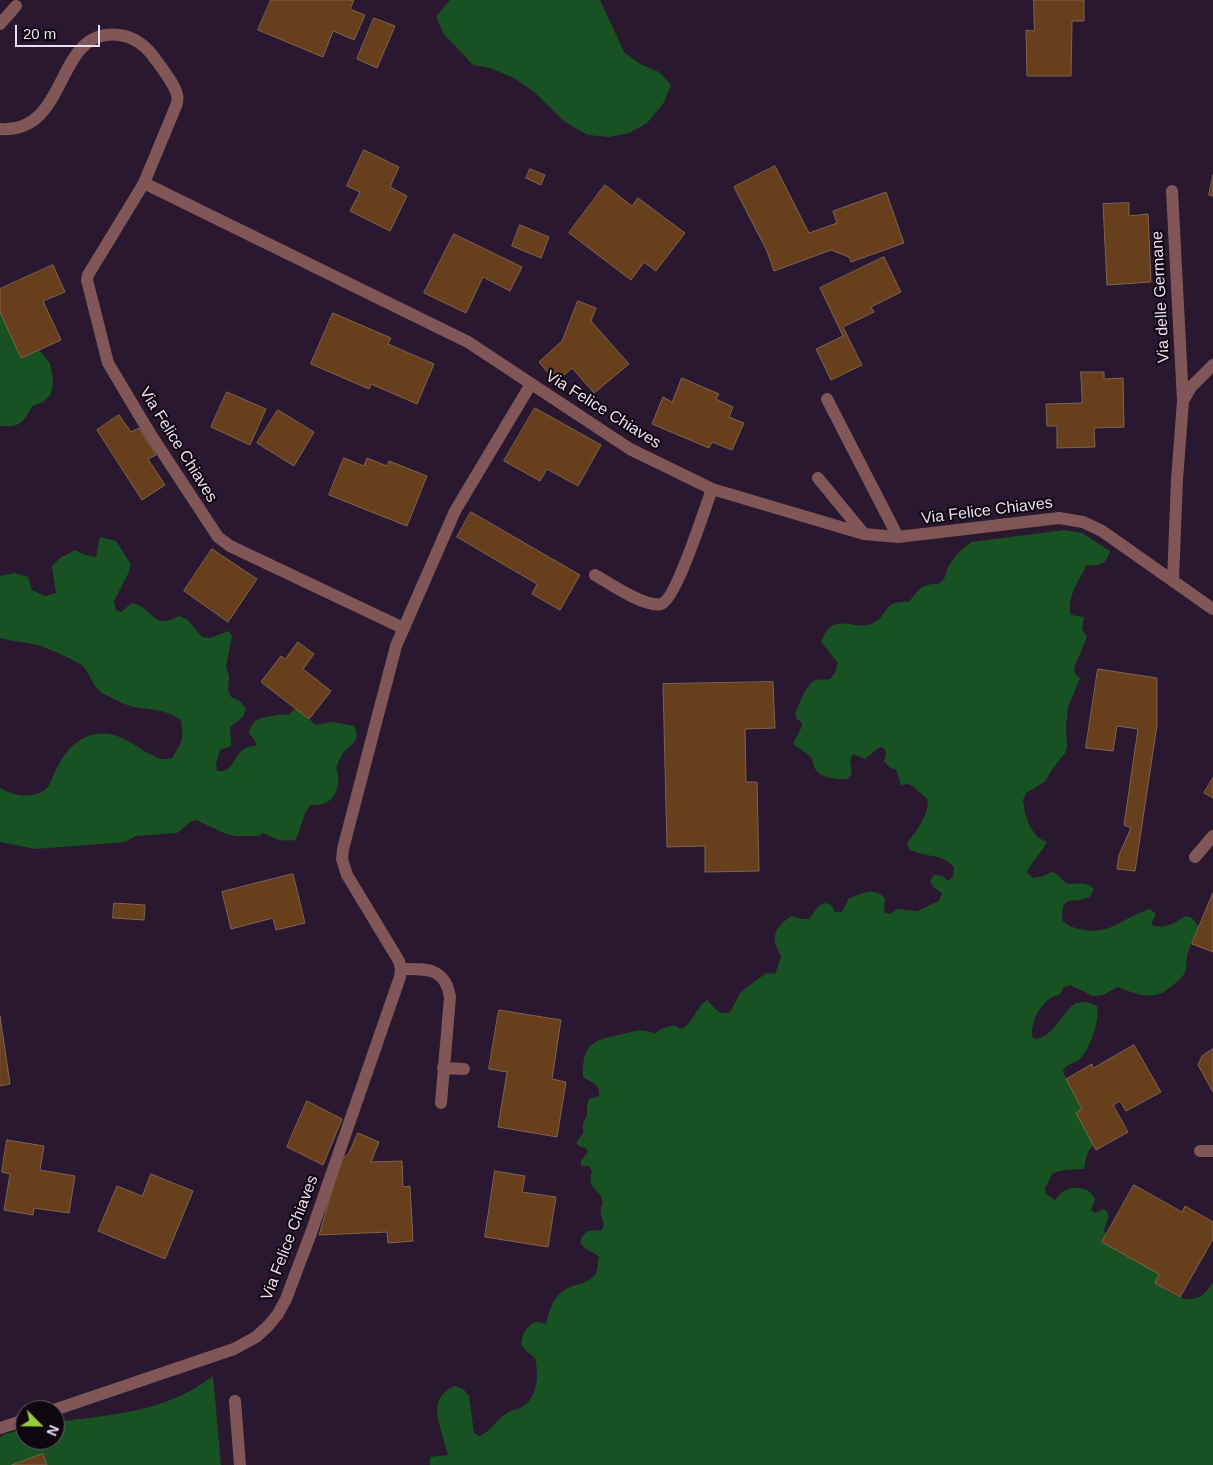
<!DOCTYPE html>
<html>
<head>
<meta charset="utf-8">
<style>
  body { margin:0 }
  #map { position:relative; width:1213px; height:1465px; overflow:hidden; background:#29182f; font-family:Arial,sans-serif }
  canvas { display:block }
  .north { position:absolute; left:15px; top:1400px; width:50px; height:50px; box-sizing:border-box; background:#0e0710; border:1px solid #665d69; border-radius:50%; rotate:113deg; font-size:14px; font-weight:700; line-height:20px; text-align:center; color:#ebdfef }
  .north::after { content:''; display:block; margin:auto; width:18px; height:22px; background:#97cb38; clip-path:polygon(50% 0,100% 100%,50% 72%,0 100%) }
  .scale { position:absolute; left:15px; top:25px; width:85px; height:22px; box-sizing:border-box; border:2px solid #ebdfef; border-top:0; padding-left:6px; font-size:15px; line-height:18px; white-space:nowrap; color:#ebdfef; -webkit-text-stroke:4px #0e0710; paint-order:stroke }
</style>
</head>
<body>
<div id="map">
<canvas width="1213" height="1465"></canvas>
<div class="north">N</div>
<div class="scale">20 m</div>
</div>
<script>
const g = document.querySelector('canvas').getContext('2d');
g.lineJoin = 'round';
function fillPath(path, color) {
  g.fillStyle = color;
  g.fill(path, 'evenodd');
}
function stroke(path, color, width, dash) {
  g.strokeStyle = color;
  g.lineWidth = width;
  g.lineCap = dash ? 'butt' : 'round';
  g.setLineDash(dash || []);
  g.stroke(path);
}
function label(font, color, halo, rows, align = 'center') {
  g.font = font + ' Arial,sans-serif';
  g.lineWidth = 4;
  g.setLineDash([]);
  g.textBaseline = 'middle';
  g.strokeStyle = halo;
  g.fillStyle = color;
  for (const [text, x, y, turn = 0] of rows) {
    g.save();
    g.translate(x, y);
    g.rotate((+turn || 0) * Math.PI / 180);
    g.textAlign = isNaN(turn) ? turn : align;
    if (halo) g.strokeText(text, 0, 0);
    g.fillText(text, 0, 0);
    g.restore();
  }
}
fillPath(new Path2D(`
  M450,0H600L624,52L640,64L659,72L671,85L663,104L647,123L629,133L609,137L588,135L565,122L533,91L514,78L490,68L473,65L443,33L436,16Z
  M0,312L21,358L39,350L50,363L53,381L51,394L43,402L32,406C23,424 20,427 0,426Z
  M1064,530L1082,533L1110,551C1106,564 1101,566 1087,565C1079,580 1066,598 1071,615L1084,617L1082,629L1087,637L1074,668L1075,674L1080,678L1068,707L1066,727L1067,747L1065,753L1051,771L1045,782L1026,793L1023,800L1025,813L1030,827L1037,837L1047,842C1041,853 1032,861 1027,872L1033,878L1044,876L1051,872L1055,873L1067,884C1077,884 1086,881 1094,889L1090,897L1080,900L1068,901L1063,906L1062,920C1067,925 1073,928 1080,929C1110,937 1124,916 1150,909L1156,914L1151,924C1162,931 1176,922 1186,916L1192,918L1199,927C1195,936 1189,947 1187,956C1186,960 1187,964 1186,968C1185,976 1178,981 1172,986C1154,1002 1138,995 1118,987L1103,995L1093,996L1070,985L1064,987L1060,994C1058,995 1055,996 1053,997C1040,1003 1031,1022 1032,1036L1035,1039C1055,1036 1060,1014 1076,1003L1087,1002L1097,1006C1100,1020 1090,1049 1080,1059C1074,1063 1067,1064 1063,1070L1066,1079L1082,1109L1076,1113L1094,1145C1086,1151 1086,1160 1084,1169L1064,1170L1053,1173L1045,1188L1046,1194L1055,1200C1058,1197 1060,1193 1064,1191C1074,1185 1092,1187 1095,1200L1091,1210L1095,1213L1104,1209L1108,1213V1218L1104,1230L1106,1235L1102,1242L1159,1274L1155,1283C1169,1291 1186,1307 1202,1295C1207,1292 1209,1286 1213,1283V1465H430V1457L448,1455C445,1443 437,1421 437,1409C437,1398 446,1388 456,1386L464,1390L469,1396L474,1433L480,1436C492,1430 497,1419 507,1413C511,1410 517,1410 522,1407C538,1398 539,1373 535,1358C531,1354 525,1351 523,1347C518,1339 528,1322 538,1322C541,1322 543,1323 546,1324C550,1310 553,1295 568,1288C580,1283 586,1284 596,1274L599,1257C593,1251 586,1251 581,1244V1238L587,1231L602,1230L604,1224C602,1219 600,1213 601,1208C602,1202 604,1206 602,1200C599,1187 586,1190 592,1171L589,1166H581V1161L588,1152L586,1148L579,1146L576,1143L583,1133V1123L587,1116V1106L589,1099L599,1096C601,1084 590,1082 583,1077C582,1043 593,1040 623,1034C635,1031 643,1028 654,1034L661,1029L674,1025L681,1029C693,1024 695,1008 707,1000C715,1008 719,1016 730,1012L741,992L766,973L775,974L781,957C780,952 776,947 775,942C773,930 783,921 792,916L801,919H809L819,906L825,903L831,905L835,912H842L849,898C863,894 873,886 885,898L884,912L890,914L897,909L917,911L939,901L942,893L933,887L930,881L934,875L943,876L948,881L953,877L954,868C943,852 926,859 909,849L907,842C915,835 931,811 927,799C925,796 921,794 918,791C912,785 910,783 901,785L896,770L889,767L884,761L886,755L885,749L880,747L865,759L853,754L850,761L852,774L847,779C835,779 820,779 814,767C813,765 813,762 812,759C808,753 799,749 793,744C796,736 801,732 802,723L797,719L795,714C799,705 807,681 817,680C822,679 825,680 830,679L835,673L838,663L821,642C823,637 827,629 832,626C845,619 857,629 871,624C890,617 880,600 909,602C918,590 922,583 938,584L944,579L948,567L956,555L971,542Z
  M100,537L116,541L130,563L129,572L114,601L116,610L121,612L132,603C155,608 150,631 179,616L188,620L202,637L210,638L228,631L232,636L226,667L229,676L228,690L231,697L241,702L246,709L243,717L230,727L231,746L220,750L216,764L217,771C239,774 230,745 257,746L254,739L249,734C253,718 257,719 272,716C278,715 281,714 288,715L296,708L316,725L333,722L354,726C362,741 351,743 343,753C340,757 338,763 336,768C341,778 338,796 327,802C322,805 315,805 310,805C302,815 302,828 295,840C279,842 276,839 263,833L259,836H236L226,834L196,820L190,822L177,833L136,836L125,842L35,849L0,842V788C14,796 33,800 47,788C50,785 52,778 54,774C61,759 69,744 86,737C113,726 129,743 150,754C153,755 157,758 160,759C164,760 169,758 172,758C182,743 184,738 181,720C165,709 152,710 134,707C125,705 114,699 106,695C89,687 92,671 80,664C70,658 52,650 41,646C28,642 14,642 0,638V576L15,573L28,577L32,590L45,596L56,593L52,566L60,558L75,550L85,555L96,557Z
  M213,1376L221,1465H47L43,1454L12,1465H0V1438L4,1434L25,1429V1440H55V1422C111,1415 167,1412 213,1376Z`), '#195222');
const building = new Path2D(`
  M271,0H354L350,9L365,15L354,40L333,31L323,57L258,30Z
  M1034,0H1084V21H1072L1071,76H1027L1026,30L1034,31Z
  M374,18L395,26L377,68L357,59Z
  M364,150L399,167L390,187L407,196L390,231L350,211L360,192L347,186Z
  M775,166L809,233L837,223L833,211L886,192L904,243L851,262L849,257L831,250L774,271L767,251L734,187Z
  M530,169L545,175L541,185L526,178Z
  M1213,175V196L1209,195Z
  M605,185L632,206L638,198L685,233L656,271L644,262L631,280L569,233Z
  M1129,203V216L1148,214L1151,282L1107,285L1103,204Z
  M520,225L549,237L541,258L512,246Z
  M454,234L522,267L510,291L483,277L466,313L424,293Z
  M884,257L901,292L871,307L874,312L843,327L862,365L831,380L816,349L843,336L820,288Z
  M53,265L65,292L43,301L61,340L21,358L0,312V289Z
  M578,301L596,308L591,321L629,364L594,393L572,368L556,382L539,362L562,341Z
  M333,313L391,338L388,344L434,364L417,404L371,384L369,389L311,364Z
  M1081,372H1104V379L1123,378L1124,427L1094,428L1095,447L1057,448V426H1047L1046,404L1082,403Z
  M682,378L719,394L716,399L733,407L729,417L744,423L732,450L712,442L709,448L652,424L663,397L672,402Z
  M227,392L266,409L250,445L211,427Z
  M535,408L601,445L578,486L547,469L540,481L504,461Z
  M278,410L314,432L294,466L257,443Z
  M119,415L131,432L139,428L156,455L148,459L165,485L142,500L97,430Z
  M344,458L364,466L367,458L387,466L389,461L427,476L407,526L329,495Z
  M471,512L580,575L560,610L532,594L537,584L457,537Z
  M212,549L257,579L228,622L184,591Z
  M298,642L314,654L303,669L331,691L309,719L261,682L281,656L285,659Z
  M1098,669L1157,678V725L1135,871L1117,869L1119,855L1131,828L1124,825L1138,729L1117,726L1113,751L1086,748Z
  M773,682L775,728L745,729L746,782H757L759,871L705,872V846L667,847L663,684Z
  M1213,778V798L1204,793Z
  M293,874L305,923L276,930L273,918L231,929L222,892Z
  M1213,893V952L1192,944Z
  M114,903L145,905L144,920L113,918Z
  M499,1010L561,1020L552,1079L566,1082L557,1137L498,1127L507,1072L489,1069Z
  M0,1016L10,1084L0,1086Z
  M1134,1045L1161,1092L1126,1111L1120,1101L1113,1105L1128,1132L1096,1150L1076,1113L1082,1109L1066,1079L1092,1064L1093,1068Z
  M1213,1049V1092L1198,1065L1202,1056Z
  M307,1101L342,1119L323,1165L287,1147Z
  M358,1133L379,1142L371,1162L402,1161L403,1187L410,1186L413,1241L388,1243L387,1232L319,1235L341,1160L349,1153Z
  M7,1140L44,1146L40,1170L75,1176L69,1213L34,1208L33,1215L4,1210L10,1174L2,1172Z
  M495,1171L525,1176L522,1192L556,1197L548,1247L485,1237Z
  M151,1174L193,1191L165,1259L98,1231L117,1186L142,1196Z
  M1134,1185L1182,1212L1185,1206L1213,1222V1239L1180,1297L1155,1283L1159,1274L1102,1242Z
  M43,1454L47,1465H12Z`);
fillPath(building, '#673f1c');
stroke(building, '#80644f', 1);
stroke(new Path2D(`
  M0,24L16,6
  M0,129C71,134 53,27 119,35C134,37 144,44 153,56C160,66 175,84 177,95C178,98 177,103 176,106L144,183
  M1172,191L1183,401
  M827,399L898,537
  M818,478L864,534
  M595,575C609,583 645,608 661,604C676,600 705,508 712,489
  M1173,580L1177,480L1183,401L1191,387L1213,365
  M403,628L230,546L218,537L151,435L108,363L87,280L88,275L144,183L468,342L630,449L712,489L864,534L898,537L1059,518L1083,522L1102,531L1213,609
  M1195,857L1213,836
  M401,969C426,969 445,967 450,997L441,1103
  M443,1068L464,1069
  M1200,1151H1213
  M235,1401L240,1465
  M54,1410L234,1349L256,1337L268,1326L278,1314L286,1299L311,1233L400,977L401,969L399,961L347,875L342,859L343,849L396,646L455,511L531,384
  M0,1428L25,1420`), '#805657', 12);
label('16px', '#ebdfef', '#0e0710', [
  ["Via delle Germane",1161,297,-93],
  ["Via Felice Chiaves",603,410,32],
  ["Via Felice Chiaves",178,445,58],
  ["Via Felice Chiaves",987,511,-7],
  ["Via Felice Chiaves",290,1238,-69]
]);
</script>
</body>
</html>
